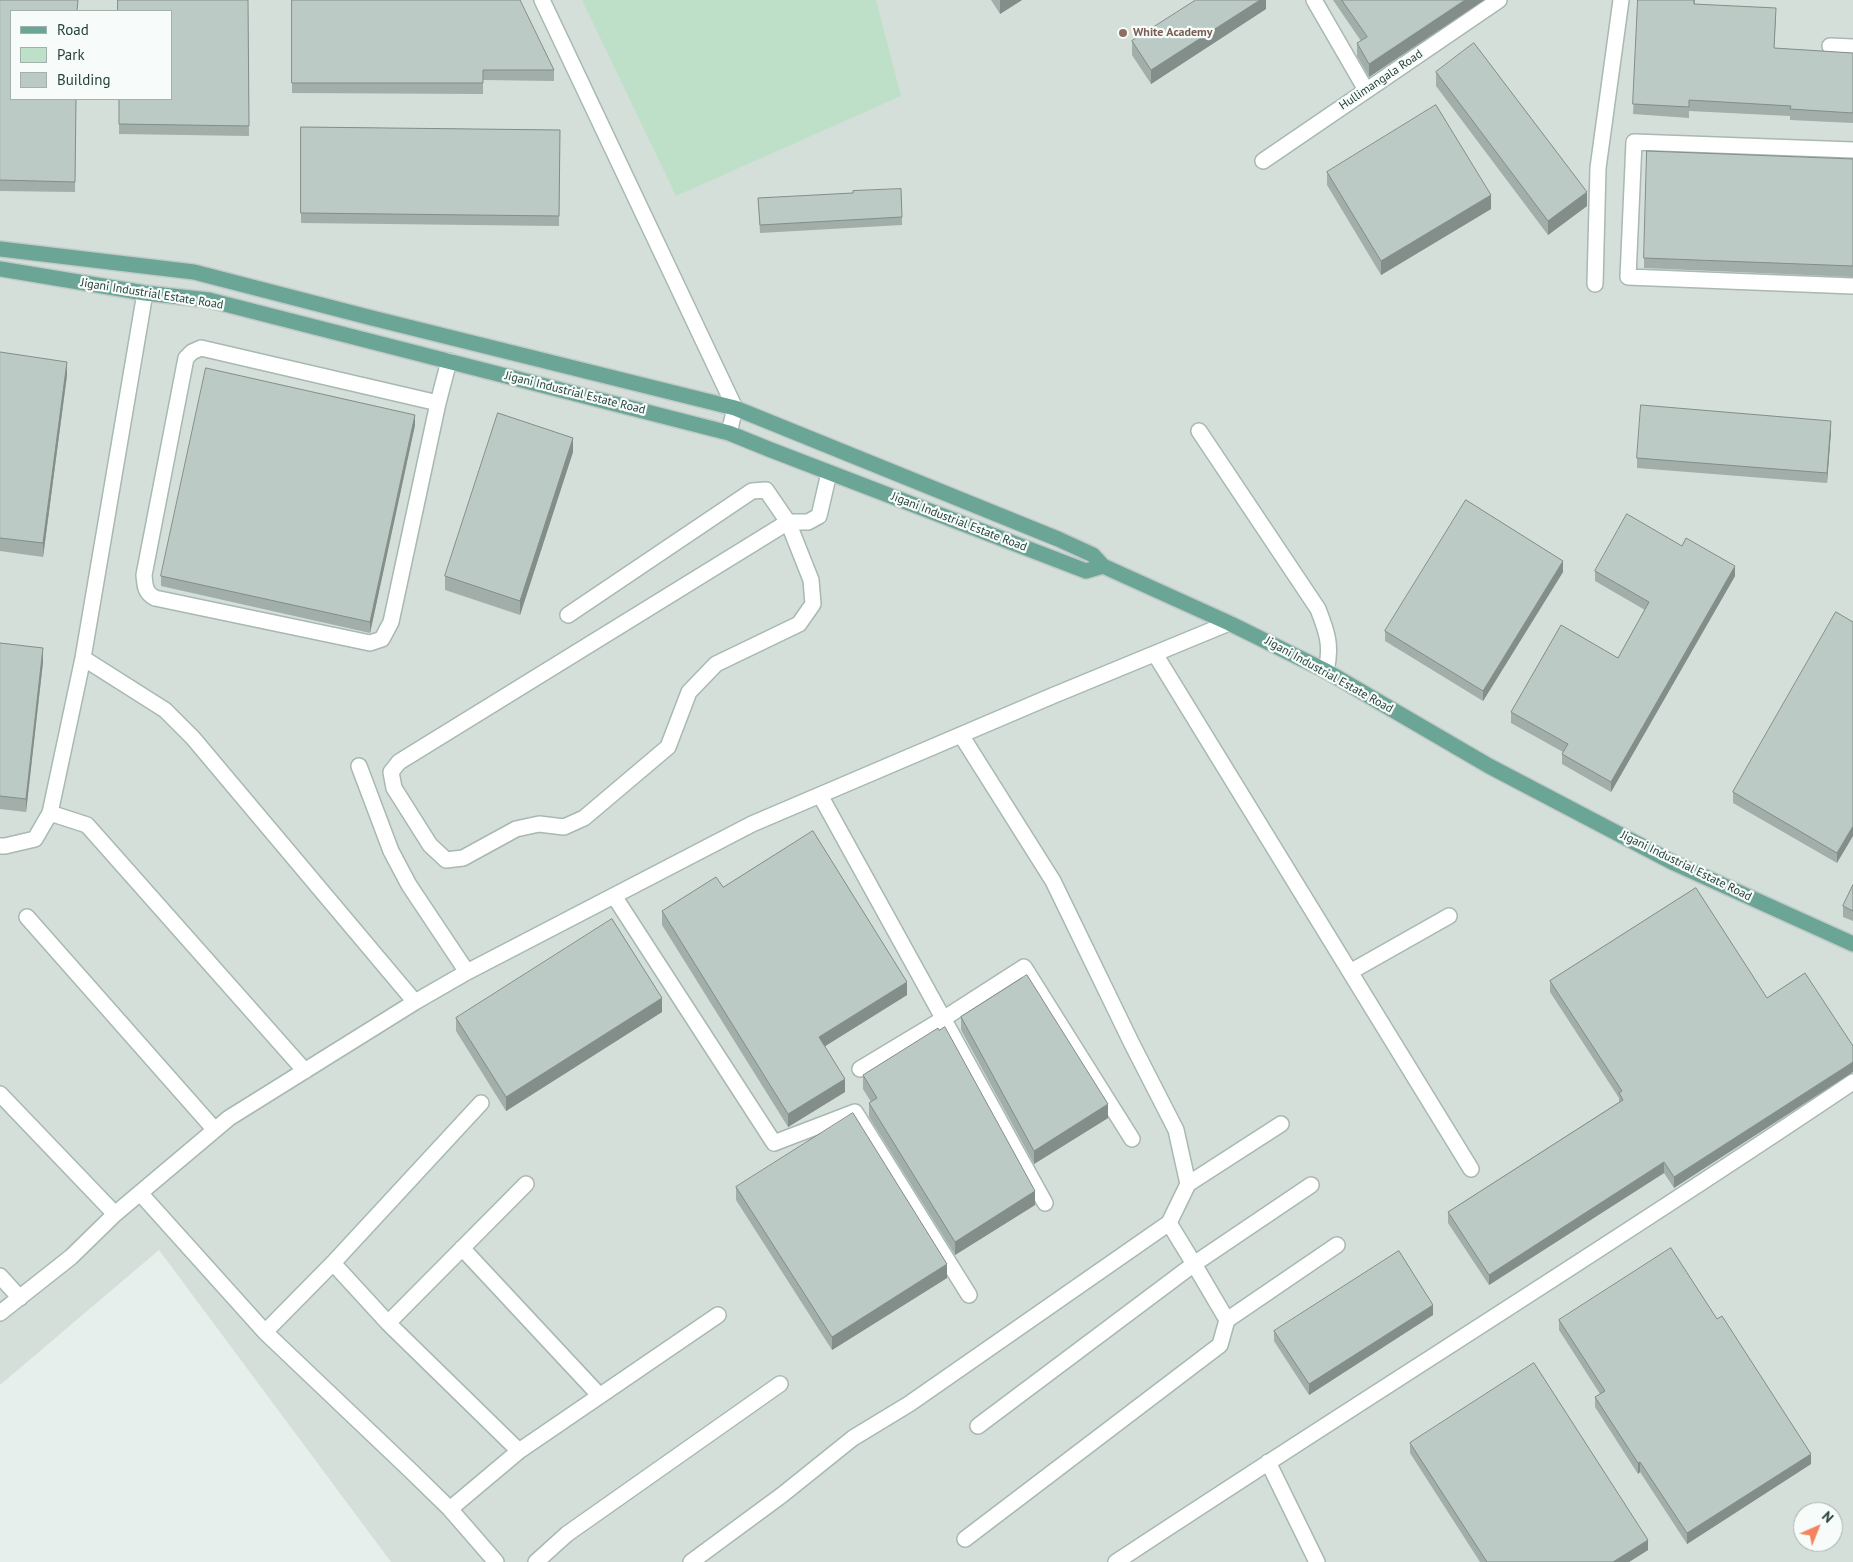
<!DOCTYPE html>
<html>
<head>
<meta charset="utf-8">
<style>
  body { margin:0 }
  #map { position:relative; width:1853px; height:1562px; overflow:hidden; background:#e6efeb; font-family:"PT Sans",sans-serif }
  canvas { display:block }
  .legend { position:absolute; left:10px; top:10px; width:162px; height:90px; box-sizing:border-box; background:#f7fbf9; border:1px solid #a3b1ad; margin:0; padding:6px 9px; list-style:none; font-size:15px; color:#24423a }
  .legend li { display:flex; align-items:center; gap:10px; height:25px }
  .legend b { width:25px; border:1px solid #a3b1ad }
  .north { position:absolute; left:1793px; top:1502px; width:50px; height:50px; box-sizing:border-box; background:#f7fbf9; border:1px solid #a3b1ad; border-radius:50%; rotate:44deg; font-size:14px; font-weight:700; line-height:20px; text-align:center; color:#24423a }
  .north::after { content:''; display:block; margin:auto; width:18px; height:22px; background:#f4845f; clip-path:polygon(50% 0,100% 100%,50% 72%,0 100%) }
</style>
</head>
<body>
<div id="map">
<canvas width="1853" height="1562"></canvas>
<ul class="legend">
<li><b style="height:6px;background:#6aa596"></b>Road</li>
<li><b style="height:14px;background:#bfe0c8"></b>Park</li>
<li><b style="height:14px;background:#bbcac4"></b>Building</li>
</ul>
<div class="north">N</div>
</div>
<script>
const g = document.querySelector('canvas').getContext('2d');
g.lineJoin = 'round';
function fillPath(path, color) {
  g.fillStyle = color;
  g.fill(path, 'evenodd');
}
function stroke(path, color, width, dash) {
  g.strokeStyle = color;
  g.lineWidth = width;
  g.lineCap = dash ? 'butt' : 'round';
  g.setLineDash(dash || []);
  g.stroke(path);
}
function label(font, color, halo, rows, align = 'center') {
  g.font = font + ' "PT Sans",sans-serif';
  g.lineWidth = 4.5;
  g.setLineDash([]);
  g.textBaseline = 'middle';
  g.strokeStyle = halo;
  g.fillStyle = color;
  for (const [text, x, y, turn = 0] of rows) {
    g.save();
    g.translate(x, y);
    g.rotate((+turn || 0) * Math.PI / 180);
    g.textAlign = isNaN(turn) ? turn : align;
    if (halo) g.strokeText(text, 0, 0);
    g.fillText(text, 0, 0);
    g.restore();
  }
}
fillPath(new Path2D(`
  M0,0H1853V1562H391L159,1250L0,1385ZM11,11H171V99H11ZM1803,1512H1833V1542H1803Z`), '#d4dfda');
fillPath(new Path2D(`
  M582,0H876L901,96L676,196Z`), '#bfe0c8');
const minor = new Path2D(`
  M542,0L735,408L729,433
  M1314,0L1366,90
  M1830,46L1853,47
  M1853,150L1634,142L1628,277L1853,286
  M1263,161L1499,0
  M1595,284L1598,168L1621,0
  M438,403L201,348L192,352L186,358L144,575C145,586 145,593 155,598L370,643L382,639L391,622L438,403L449,361
  M1199,431L1318,609C1327,632 1332,646 1326,671
  M568,615L752,491L766,490L788,522L399,762L391,772L394,788L430,845L446,860L463,858L516,829L539,824L564,827L584,818L668,747L689,692L716,664L799,624L813,604L811,580L788,522H808L819,516L829,473
  M1155,654L1471,1169
  M83,658L165,710L193,738L415,1002
  M359,766L391,851L409,885L467,972
  M820,795L1045,1203
  M50,813L87,825L305,1071
  M0,846H5L35,839L50,813L83,658L145,293
  M614,896L774,1143L855,1112L969,1295
  M27,917L215,1130
  M1350,972L1449,916
  M860,1069L943,1019L1024,967L1132,1139
  M0,1094L115,1214
  M1188,1184L1281,1124
  M140,1193L265,1332L409,1469L450,1509L496,1562
  M462,1248L600,1396
  M333,1263L388,1323L519,1451
  M0,1276L20,1298
  M0,1313L71,1257L115,1214L229,1118L415,1002L467,972L752,824L1052,696L1229,623
  M1227,1320L1337,1245
  M388,1323L526,1184
  M265,1332L333,1263L481,1103
  M978,1426L1194,1264L1169,1223
  M1268,1462L1317,1562
  M450,1509L519,1451L718,1315
  M965,1539L1220,1345L1227,1320L1194,1264L1311,1185
  M536,1562L567,1534L780,1384
  M691,1562L782,1495L853,1438L909,1404L1169,1223L1188,1184L1176,1130L1132,1044L1053,881L961,735
  M1116,1562C1361,1400 1610,1246 1853,1082`);
const major = new Path2D(`
  M0,249L194,272L372,318L735,408L1058,539L1093,555L1103,566
  M0,269L145,293L209,300L729,433L771,450L1086,571L1103,566L1229,623L1326,671L1489,766L1674,863L1853,944`);
stroke(minor, '#a8b8b2', 18);
stroke(major, '#c2cac8', 18);
stroke(minor, '#fff', 15);
stroke(major, '#6aa596', 15);
fillPath(new Path2D(`
  M0,0L76,99L75,192L0,191Z
  M248,0L249,136L119,134V99Z
  M292,0L554,70V81L483,80V94L292,93Z
  M991,0H1022L1000,14Z
  M1266,0V9L1151,84L1132,55V41Z
  M1333,0H1484L1369,77L1357,56V43L1361,41Z
  M1638,0H1695V4L1776,19L1774,48L1853,53V123L1790,120V116L1689,111V118L1633,114Z
  M1436,72L1587,206L1548,235L1436,86Z
  M301,127L560,130L559,226L301,223Z
  M1853,159V277L1644,268V258Z
  M1327,172L1491,209L1381,275L1327,185Z
  M758,198L902,217V225L760,233Z
  M0,352L67,375L43,557L0,551Z
  M415,425L370,633L161,586V576Z
  M1831,431L1827,483L1637,468V458Z
  M573,452L520,615L445,590V576Z
  M1595,571L1735,576L1611,792L1562,764V754L1563,752L1511,723V712L1618,658L1645,610L1595,581Z
  M1563,572L1483,701L1385,641V631Z
  M1853,622L1837,863L1733,803V792Z
  M0,643L43,662L26,812L0,809Z
  M1853,885V921L1843,917V906Z
  M723,887L907,995L825,1046L845,1092L788,1127L662,925V911Z
  M1696,888L1674,1188L1664,1173L1489,1285L1448,1223V1212L1619,1102V1098L1550,992V981Z
  M662,1012L506,1111L456,1031V1018Z
  M961,1017L1108,1118L1034,1164L961,1030Z
  M863,1075L1035,1205L955,1255L869,1117V1103L871,1102L863,1089Z
  M736,1187L947,1278L832,1350L736,1200Z
  M1433,1315L1309,1395L1274,1341V1331Z
  M1559,1320L1811,1464L1687,1544L1640,1472L1638,1474L1595,1407V1397L1600,1394L1559,1330Z
  M1410,1443L1648,1550L1629,1562H1480L1410,1453Z`), '#a1aea9');
fillPath(new Path2D(`
  M1000,0H1022L1000,14Z
  M1260,0H1266V9L1151,84V70Z
  M1465,0H1484L1369,77V64Z
  M1587,192V206L1548,235V221Z
  M1491,195V209L1381,275V261Z
  M67,362V375L43,557V543Z
  M415,415V425L370,633V622Z
  M1831,421V431L1827,483V473Z
  M573,438V452L520,615V601Z
  M1563,561V572L1483,701V691Z
  M1735,566V576L1611,792V782Z
  M43,648V662L26,812V799Z
  M1853,826V836L1837,863V853Z
  M907,982V995L819,1050V1037Z
  M662,998V1012L506,1111V1097Z
  M1853,1062V1072L1674,1188V1177Z
  M845,1079V1092L788,1127V1114Z
  M1108,1104V1118L1034,1164V1151Z
  M1664,1162V1173L1489,1285V1275Z
  M1035,1191V1205L955,1255V1242Z
  M947,1264V1278L832,1350V1337Z
  M1433,1305V1315L1309,1395V1384Z
  M1811,1454V1464L1687,1544V1533Z
  M1640,1462V1472L1638,1474V1463Z
  M1648,1540V1550L1629,1562H1613Z`), '#838d89');
const building = new Path2D(`
  M0,0H78L77,11H11V99H76L75,182L0,180Z
  M118,0H248L249,126L119,124V99H171V11H118Z
  M292,0H520L554,70H483V83H292Z
  M1196,0H1260L1151,70L1132,41Z
  M1342,0H1465L1369,64L1357,43L1367,37Z
  M1638,0H1694V4L1776,8L1774,48L1853,53V113L1790,109L1791,106L1689,100V107L1633,104Z
  M1474,43L1587,192L1548,221L1436,72Z
  M1436,105L1491,195L1381,261L1327,172Z
  M301,127L560,130L559,216L301,213Z
  M1647,151L1853,159V266L1644,258Z
  M901,189L902,217L760,225L758,198L853,193V191Z
  M0,352L67,362L43,543L0,538Z
  M206,368L415,415L370,622L161,576Z
  M1641,405L1831,421L1827,473L1637,458Z
  M498,413L573,438L520,601L445,576Z
  M1466,500L1563,561L1483,691L1385,631Z
  M1627,514L1682,546L1686,538L1735,566L1611,782L1562,754L1568,744L1511,712L1561,625L1618,658L1649,602L1595,571Z
  M1836,612L1853,622V826L1837,853L1733,792Z
  M0,643L43,648L26,799L0,796Z
  M813,831L907,982L819,1037L845,1079L788,1114L662,911L716,877L723,887Z
  M1853,885V911L1843,906Z
  M1696,888L1767,998L1805,973L1853,1046V1062L1674,1177L1664,1162L1489,1275L1448,1212L1623,1100L1619,1093L1622,1091L1550,981Z
  M612,919L662,998L506,1097L456,1018Z
  M1027,975L1108,1104L1034,1151L961,1017Z
  M945,1027L1035,1191L955,1242L869,1103L877,1098L863,1075L938,1028L939,1030Z
  M853,1113L947,1264L832,1337L736,1187Z
  M1671,1248L1717,1319L1722,1316L1811,1454L1687,1533L1640,1462L1638,1463L1595,1397L1605,1391L1559,1320Z
  M1399,1251L1433,1305L1309,1384L1274,1331Z
  M1534,1363L1648,1540L1613,1562H1487L1410,1443Z`);
fillPath(building, '#bbcac4');
stroke(building, '#838d89', 1);
for (const [x, y, r, color] of [
  [1123,33,5,"#8d6e63"]
]) {
  const dot = new Path2D();
  dot.arc(x, y, r, 0, 2 * Math.PI);
  g.fillStyle = color;
  g.fill(dot);
  stroke(dot, '#f7fbf9', 2);
}
label('bold 12px', '#785e54', '#f7fbf9', [
  ["White Academy",1133,33]
], 'left');
label('12px', '#24423a', '#f7fbf9', [
  ["Hullimangala Road",1381,80,-34],
  ["Jigani Industrial Estate Road",152,294,9],
  ["Jigani Industrial Estate Road",575,393,14],
  ["Jigani Industrial Estate Road",959,522,21],
  ["Jigani Industrial Estate Road",1329,675,29],
  ["Jigani Industrial Estate Road",1686,866,26]
]);
</script>
</body>
</html>
